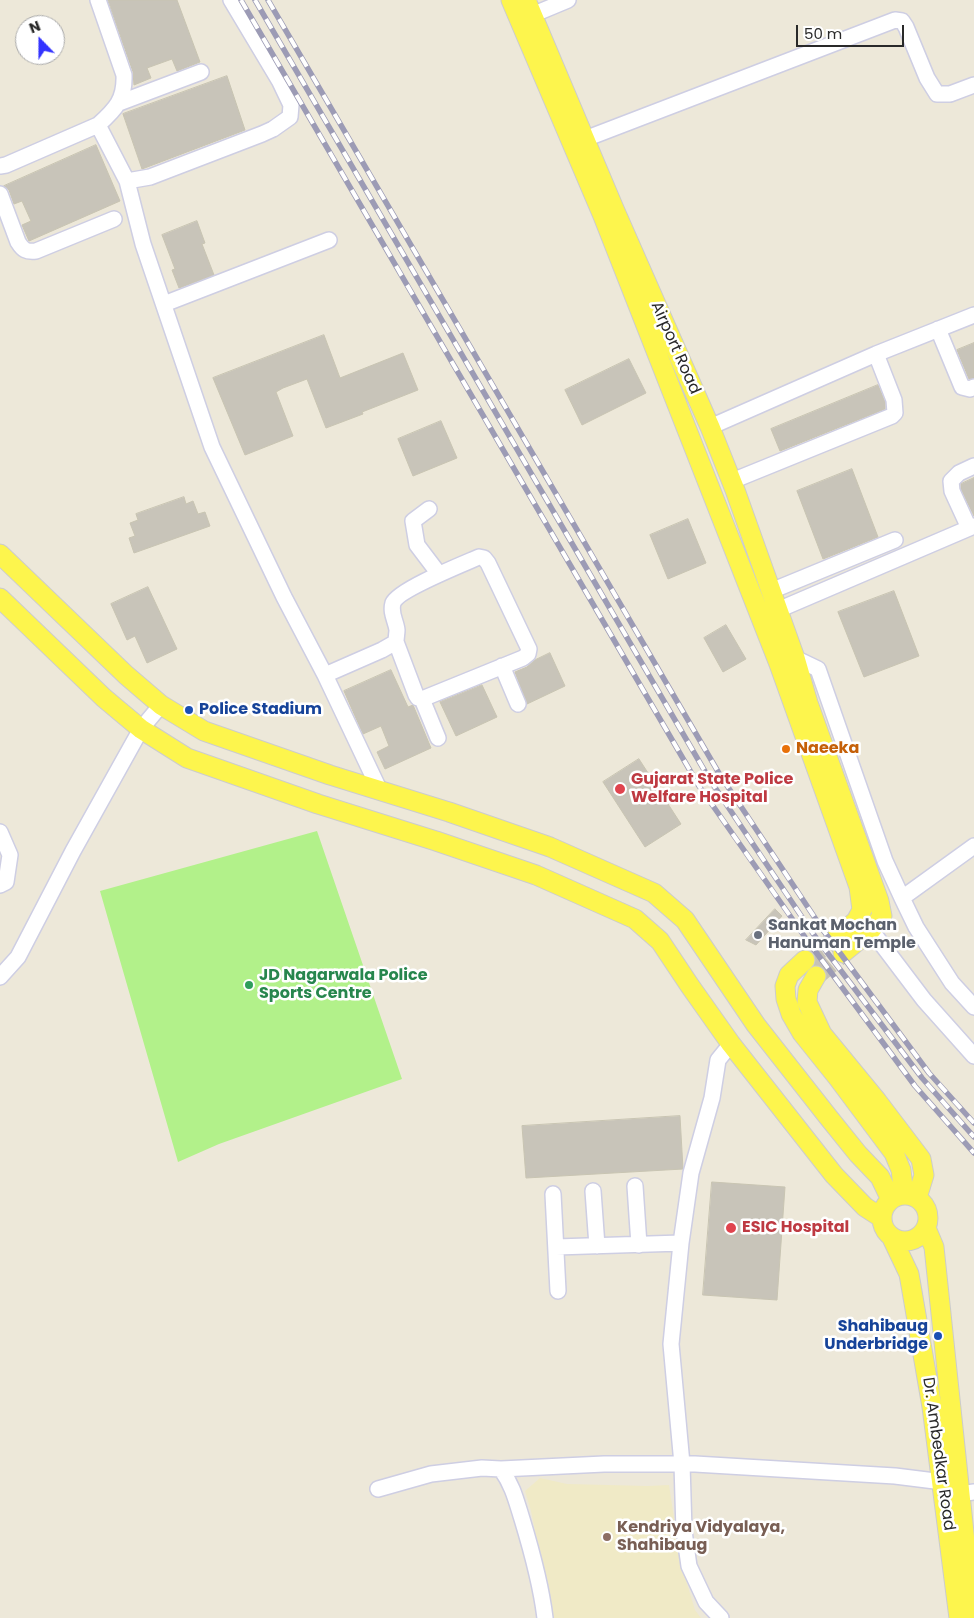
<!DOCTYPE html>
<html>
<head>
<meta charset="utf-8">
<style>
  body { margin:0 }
  #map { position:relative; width:974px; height:1618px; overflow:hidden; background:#ede8d9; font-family:Poppins,sans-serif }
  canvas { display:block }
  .north { position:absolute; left:15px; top:15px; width:50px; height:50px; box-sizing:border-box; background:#fff; border:1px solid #a9a9a9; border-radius:50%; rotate:338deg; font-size:14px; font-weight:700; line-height:20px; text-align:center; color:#292929 }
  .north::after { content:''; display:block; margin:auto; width:18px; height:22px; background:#33f; clip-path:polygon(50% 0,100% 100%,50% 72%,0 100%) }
  .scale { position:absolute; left:796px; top:25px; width:108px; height:22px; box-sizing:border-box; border:2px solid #292929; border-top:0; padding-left:6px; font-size:15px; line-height:18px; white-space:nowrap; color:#292929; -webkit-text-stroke:4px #fff; paint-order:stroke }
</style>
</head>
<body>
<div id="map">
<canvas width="974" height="1618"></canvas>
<div class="north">N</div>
<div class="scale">50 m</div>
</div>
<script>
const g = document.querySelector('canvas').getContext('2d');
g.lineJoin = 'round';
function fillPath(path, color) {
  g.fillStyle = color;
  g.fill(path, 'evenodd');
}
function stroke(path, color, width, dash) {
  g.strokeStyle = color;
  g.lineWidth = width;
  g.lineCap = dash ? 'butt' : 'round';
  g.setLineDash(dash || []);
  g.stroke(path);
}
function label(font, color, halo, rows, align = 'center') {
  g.font = font + ' Poppins,sans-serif';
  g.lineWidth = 5;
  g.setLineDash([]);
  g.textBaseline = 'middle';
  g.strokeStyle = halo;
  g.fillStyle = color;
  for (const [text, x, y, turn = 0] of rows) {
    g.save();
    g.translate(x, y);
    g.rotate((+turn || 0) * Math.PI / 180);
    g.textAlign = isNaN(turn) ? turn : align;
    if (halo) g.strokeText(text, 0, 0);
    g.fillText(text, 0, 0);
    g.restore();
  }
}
fillPath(new Path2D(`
  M540,1478L567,1484L648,1486L669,1485L681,1564L695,1610L701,1618H553L531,1511L525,1491Z`), '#f0eac6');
fillPath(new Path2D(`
  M317,831L402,1079L219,1144L178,1162L100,891Z`), '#b2f18a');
const building = new Path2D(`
  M108,0H177L200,62L177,71L172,59L147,68L151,78L134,85L133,72Z
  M227,76L245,130L142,169L123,114Z
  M96,145L120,201L29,241L22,225L31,221L22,201L14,204L9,190L4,186Z
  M197,221L205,243L202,244L214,275L179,288L172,270L175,269L162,235Z
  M324,335L340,378L403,353L418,390L362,412L363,414L326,428L307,379L283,388L276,392L293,436L245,455L213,378Z
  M974,343V378L969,379L957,350Z
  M629,359L646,393L582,425L565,390Z
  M878,385L885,402V409L780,451L771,429Z
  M441,421L457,458L413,476L398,439Z
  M852,469L878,537L823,559L797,491Z
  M974,478V516L961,489V484Z
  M184,497L186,504L193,501L198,514L205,512L210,526L134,553L129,538L135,536L130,523L138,520L136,514Z
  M688,519L706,563L668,579L650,535Z
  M148,587L177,649L147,663L135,636L127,640L111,604Z
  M894,591L919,656L864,677L838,612Z
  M726,625L746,659L723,672L704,638Z
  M550,653L565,686L527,704L515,672L527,667L535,660Z
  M391,670L408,707L413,705L431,748L385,769L377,752L389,746L381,726L363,734L344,691Z
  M482,685L497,717L456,736L440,702Z
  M639,759L681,824L645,847L603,782Z
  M775,909L782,916L756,945L746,940Z
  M680,1116L683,1169L526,1178L522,1126Z
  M712,1182L785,1187L777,1300L703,1295Z`);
fillPath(building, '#c8c4b9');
stroke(building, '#c8c4b2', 1);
stroke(new Path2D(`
  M805,960L834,940
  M816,976L843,953`), '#c6c2b6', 19, [19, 9]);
const minor = new Path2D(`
  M532,15L568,0
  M119,103L201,72
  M98,125C116,109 125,99 124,75L98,0
  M585,139L895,20L902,21L906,27L927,78L937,94H950L974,85
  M0,166L6,165L98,125L127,181L143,244L212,447L284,597L325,675L380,791
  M127,181L150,177L262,134L273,129L290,117L291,105L280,82L231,0
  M0,194L18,242C23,250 26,252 36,251L114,219
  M164,304L329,240
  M938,329L962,387L970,389L974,387
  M710,427L876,354L974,315
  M732,481L892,416L895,413L894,400L876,354
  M429,509L413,521L417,545L439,574
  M969,528L952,491L951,481L959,473L974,466
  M771,591L895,540
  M778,610L974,526
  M396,642C396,638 397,633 397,630C396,621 390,613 393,603C398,590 463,564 479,557L484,558L488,563L529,649L528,654L523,658L422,699
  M787,661L795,658L818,669L885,861L902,898L916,927L952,983L974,1007
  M502,666L518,704
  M325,675L382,650L396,642L416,695L418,698L422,699L438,738
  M0,832L10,855L6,882L0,885
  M902,898L974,846
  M871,930L924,1000L974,1056
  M0,977L18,957L73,851L141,729L161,705
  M635,1186L639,1245
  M593,1191L597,1246
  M553,1194L558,1291
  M556,1247L681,1243
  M501,1469C513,1486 516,1500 522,1519C532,1552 541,1584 545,1618
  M378,1489L431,1474L482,1468L501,1469L604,1464H695L895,1476L943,1482
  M960,1494L974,1492
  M721,1618L706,1602L689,1566L684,1531L682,1464L671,1344L681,1243L691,1173L712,1098L718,1060L731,1044`);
const major = new Path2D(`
  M511,0L603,216L779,664L859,887L862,910L856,921L834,940
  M526,0L615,211L710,427L735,490L795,658L808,703L879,901L882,916L871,930L843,953
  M0,554L126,675L161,705L204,731L330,775L449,812L550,847L654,893L685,920L756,1025L829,1118L858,1154L880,1177L891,1200
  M0,598L104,698L141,729L187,758L318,804L436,841L536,875L635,919L660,941L690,986L731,1044L834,1175L865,1207L882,1218
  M805,960L789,975L785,986L786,999L791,1014L802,1033L838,1078L894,1153L901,1170L904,1195
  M816,976L808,990L807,1002L822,1034L877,1101L921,1159L924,1175L917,1198
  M882 1218a23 23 0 1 1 46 0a23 23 0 1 1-46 0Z
  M926,1228L934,1247L973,1618
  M891,1236L909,1274L932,1407L959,1618`);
stroke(minor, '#cecee3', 18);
stroke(major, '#ccc', 21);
stroke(minor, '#fff', 15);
stroke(major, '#fdf54d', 19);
const rail = new Path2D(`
  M241,0L699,786L807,940L915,1086L974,1153
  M255,0L710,780L814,935L922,1078L974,1137
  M268,0L720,775L823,930L929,1073L974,1123`);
stroke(rail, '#9c9bb5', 5.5);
stroke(rail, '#fff', 4, [11]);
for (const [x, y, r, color] of [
  [189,710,5,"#1a4fb4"],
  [786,749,5,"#e8710a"],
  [620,789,6,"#e0444e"],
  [758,935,5,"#6b7280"],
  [249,985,5,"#2e9e5b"],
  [731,1228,6,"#e0444e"],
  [938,1336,5,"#1a4fb4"],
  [607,1537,5,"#8d6e63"]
]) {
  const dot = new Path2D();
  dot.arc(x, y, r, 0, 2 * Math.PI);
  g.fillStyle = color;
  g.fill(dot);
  stroke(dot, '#fff', 2);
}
label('16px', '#292929', '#fff', [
  ["Airport Road",675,348,66],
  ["Dr. Ambedkar Road",938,1454,82]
]);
label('bold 16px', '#164399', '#fff', [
  ["Police Stadium",199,710],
  ["Shahibaug",928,1327,"right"],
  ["Underbridge",928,1345,"right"]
], 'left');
label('bold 16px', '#c56008', '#fff', [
  ["Naeeka",796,749]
], 'left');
label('bold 16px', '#be3a42', '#fff', [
  ["Gujarat State Police",631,780],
  ["Welfare Hospital",631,798],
  ["ESIC Hospital",742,1228]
], 'left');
label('bold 16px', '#5b616d', '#fff', [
  ["Sankat Mochan",768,926],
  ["Hanuman Temple",768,944]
], 'left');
label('bold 16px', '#27864d', '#fff', [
  ["JD Nagarwala Police",259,976],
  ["Sports Centre",259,994]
], 'left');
label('bold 16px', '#785e54', '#fff', [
  ["Kendriya Vidyalaya,",617,1528],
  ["Shahibaug",617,1546]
], 'left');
</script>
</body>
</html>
